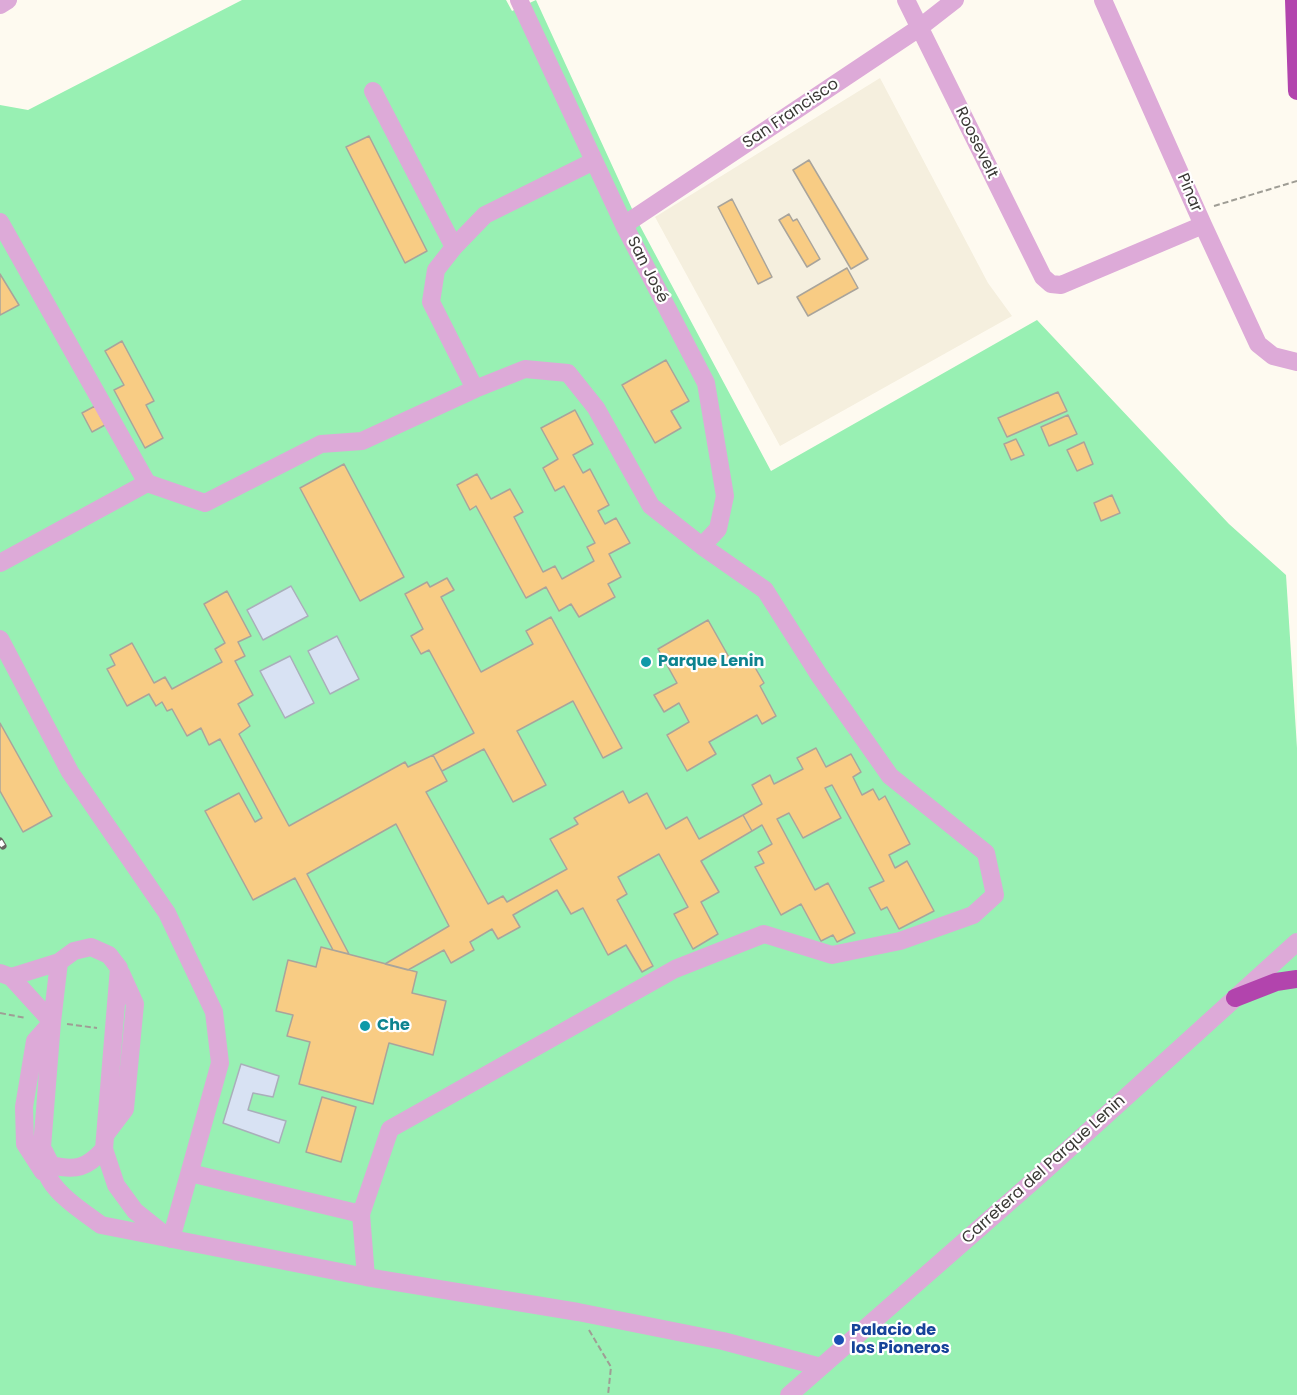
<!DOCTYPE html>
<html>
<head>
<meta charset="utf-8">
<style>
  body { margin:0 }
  canvas { display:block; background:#fefaf0 }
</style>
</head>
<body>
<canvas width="1297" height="1395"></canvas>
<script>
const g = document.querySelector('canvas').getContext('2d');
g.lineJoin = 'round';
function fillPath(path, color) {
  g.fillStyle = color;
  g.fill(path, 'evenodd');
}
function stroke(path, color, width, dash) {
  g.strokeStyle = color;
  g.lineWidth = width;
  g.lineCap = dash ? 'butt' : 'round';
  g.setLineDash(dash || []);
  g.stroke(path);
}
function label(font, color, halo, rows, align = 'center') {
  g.font = font + ' Poppins,sans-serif';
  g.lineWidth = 4.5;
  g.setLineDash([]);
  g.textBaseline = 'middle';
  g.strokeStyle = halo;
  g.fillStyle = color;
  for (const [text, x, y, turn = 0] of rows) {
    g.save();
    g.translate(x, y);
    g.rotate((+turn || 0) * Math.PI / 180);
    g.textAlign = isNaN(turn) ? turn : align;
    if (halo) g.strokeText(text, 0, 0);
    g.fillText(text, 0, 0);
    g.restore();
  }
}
fillPath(new Path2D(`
  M880,78L988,283L1012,316L780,446L655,217Z`), '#f5efde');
fillPath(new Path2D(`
  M242,0H506L512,11L536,0L639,224L771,471L1037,320L1229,524L1286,575L1297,748V1395H0V105L28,110Z`), '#98f0b3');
const water = new Path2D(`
  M291,586L308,616L263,640L247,610Z
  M337,636L359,679L330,694L308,651Z
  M290,656L314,703L285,718L260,671Z
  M241,1064L279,1076L273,1097L253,1093L248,1110L286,1121L279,1143L223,1123Z`);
fillPath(water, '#d8e2f3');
stroke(water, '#a9afba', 1.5);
const building = new Path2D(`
  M369,136L427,251L405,263L346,147Z
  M809,160L868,259L851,269L793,170Z
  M732,199L772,277L758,284L718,207Z
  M789,214L793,221L797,219L820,259L807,267L779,220Z
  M847,268L858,288L808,316L797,297Z
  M0,274L19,305L0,315Z
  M122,341L154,401L146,405L163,438L145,448L114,390L124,385L105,351Z
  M666,360L689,401L671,411L681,428L655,443L622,385Z
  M1058,392L1067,411L1007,437L998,418Z
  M95,406L105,425L92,432L82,413Z
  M575,410L593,444L573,455L583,473L590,469L609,505L598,511L605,524L616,518L630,543L609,554L621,577L608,584L615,597L579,617L571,604L559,611L546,587L526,598L476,506L470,510L457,485L477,474L491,499L510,489L523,512L514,517L543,572L555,566L562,579L594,561L587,547L595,543L564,486L555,491L543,468L558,459L541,428Z
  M1068,415L1077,434L1049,446L1041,427Z
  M1016,439L1024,455L1011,460L1004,444Z
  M1084,442L1093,464L1077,471L1067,450Z
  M344,464L404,577L360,601L300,488Z
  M1112,495L1120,513L1101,521L1094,503Z
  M447,578L454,590L441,597L481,672L533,644L526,631L551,617L622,748L603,758L573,701L517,731L546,785L513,802L484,749L442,771L433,755L474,733L429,650L421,654L411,636L423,629L405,594L427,582L430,587Z
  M227,591L251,636L238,642L245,656L235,661L253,695L238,704L250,726L239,734L289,826L405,762L408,767L433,755L447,781L426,792L488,904L503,896L507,902L567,869L550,839L578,824L574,818L623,791L629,803L647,793L666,829L687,817L699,839L743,815L752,831L701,861L719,892L701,902L718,934L693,949L674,914L688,907L659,854L618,877L627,894L617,900L653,966L642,972L626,945L608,955L583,908L571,914L557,890L513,915L520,927L498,939L492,929L470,942L474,950L451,963L444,950L408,970L385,964L449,926L396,824L307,874L349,954L333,950L295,878L253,900L205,811L239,793L255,822L262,818L220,739L209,745L201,728L187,736L172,709L167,711L162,702L156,706L149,694L127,706L107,669L115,665L110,655L132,643L154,683L165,677L172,689L222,662L215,649L225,643L204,604Z
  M708,620L734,666L749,657L764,683L760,686L776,716L762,724L757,715L709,742L716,754L687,771L667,735L689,722L679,703L664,712L654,695L677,683L658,649Z
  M0,723L52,816L23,832L0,791Z
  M816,748L826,767L851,754L861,772L853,777L862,795L873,789L879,800L885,796L910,844L889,855L895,868L907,861L934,911L899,929L887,907L881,910L869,888L884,881L832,785L825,788L841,818L803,838L789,813L777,819L815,890L828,883L855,933L837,942L833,935L821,941L801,904L781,915L755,867L764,863L758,852L772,844L762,825L752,831L743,815L762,804L752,785L770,775L774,784L803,769L797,758Z
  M321,947L417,972L412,993L446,1001L433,1055L389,1043L373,1104L299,1084L310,1042L287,1036L293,1015L276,1011L288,960L316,967Z
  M322,1097L356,1107L341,1162L306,1152Z`);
fillPath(building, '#f8cc84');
stroke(building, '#a9a49b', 1.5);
stroke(new Path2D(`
  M1214,206L1297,181
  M0,1013L26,1018
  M67,1024L97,1028
  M589,1330L611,1367L608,1395`), '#9f9d95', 2, [6, 3]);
stroke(new Path2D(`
  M519,0L624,225L706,383L725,496L718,529L702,546
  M906,0L1043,277L1051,284L1061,285L1203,225
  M1103,0L1203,225L1258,344L1273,356L1297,362
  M0,5L8,0
  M373,91L454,247
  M0,222L147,483
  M624,225L919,28L955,0
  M475,389L431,302L436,270L454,247L485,215L594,161
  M0,563L147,483L205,503L321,444L362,441L475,389L525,369L568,373L596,408L651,506L702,546L765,590L819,675L890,776L986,853L995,895L973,915L900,941L832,955L764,934L675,969L390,1129L361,1214L366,1277
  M0,639L70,772L167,913L214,1012L220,1063L171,1239
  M0,973L11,977L52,1022L42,1147C43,1158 44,1170 50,1180C60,1197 85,1213 101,1225L366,1277L578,1312L723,1341L821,1367
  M11,977L59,962L74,951L91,947L109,955L119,968L104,1149L116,1185L135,1211L165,1235
  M106,1134L125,1109L135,1004L121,973
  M44,1151L51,1165C76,1171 87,1168 104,1149
  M43,1172L25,1144L24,1107L35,1041L52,1022L59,962
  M190,1173L361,1214
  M789,1395L1039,1176L1297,942`), '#ddaad8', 18);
stroke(new Path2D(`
  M1294,0L1297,91
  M1235,998L1276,982L1297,979`), '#b244ad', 18);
const rail = new Path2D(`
  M0,841L3,846`);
stroke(rail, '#676560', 7);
stroke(rail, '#fff', 4.5, [14]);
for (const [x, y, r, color] of [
  [646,662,6,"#0f9aa8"],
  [365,1026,6,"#0f9aa8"],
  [839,1340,6,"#1a4fb4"]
]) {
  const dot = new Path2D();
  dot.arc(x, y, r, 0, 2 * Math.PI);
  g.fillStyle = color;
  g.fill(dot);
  stroke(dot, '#fff', 2);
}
label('16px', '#3a3935', '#fff', [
  ["San Francisco",791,114,-34],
  ["Roosevelt",976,143,64],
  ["Pinar",1189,193,67],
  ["San José",647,270,63],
  ["Carretera del Parque Lenin",1044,1170,-42]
]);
label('bold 16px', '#0d838f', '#fff', [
  ["Parque Lenin",658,662],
  ["Che",377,1026]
], 'left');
label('bold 16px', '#164399', '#fff', [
  ["Palacio de",851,1331],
  ["los Pioneros",851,1349]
], 'left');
</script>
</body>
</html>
